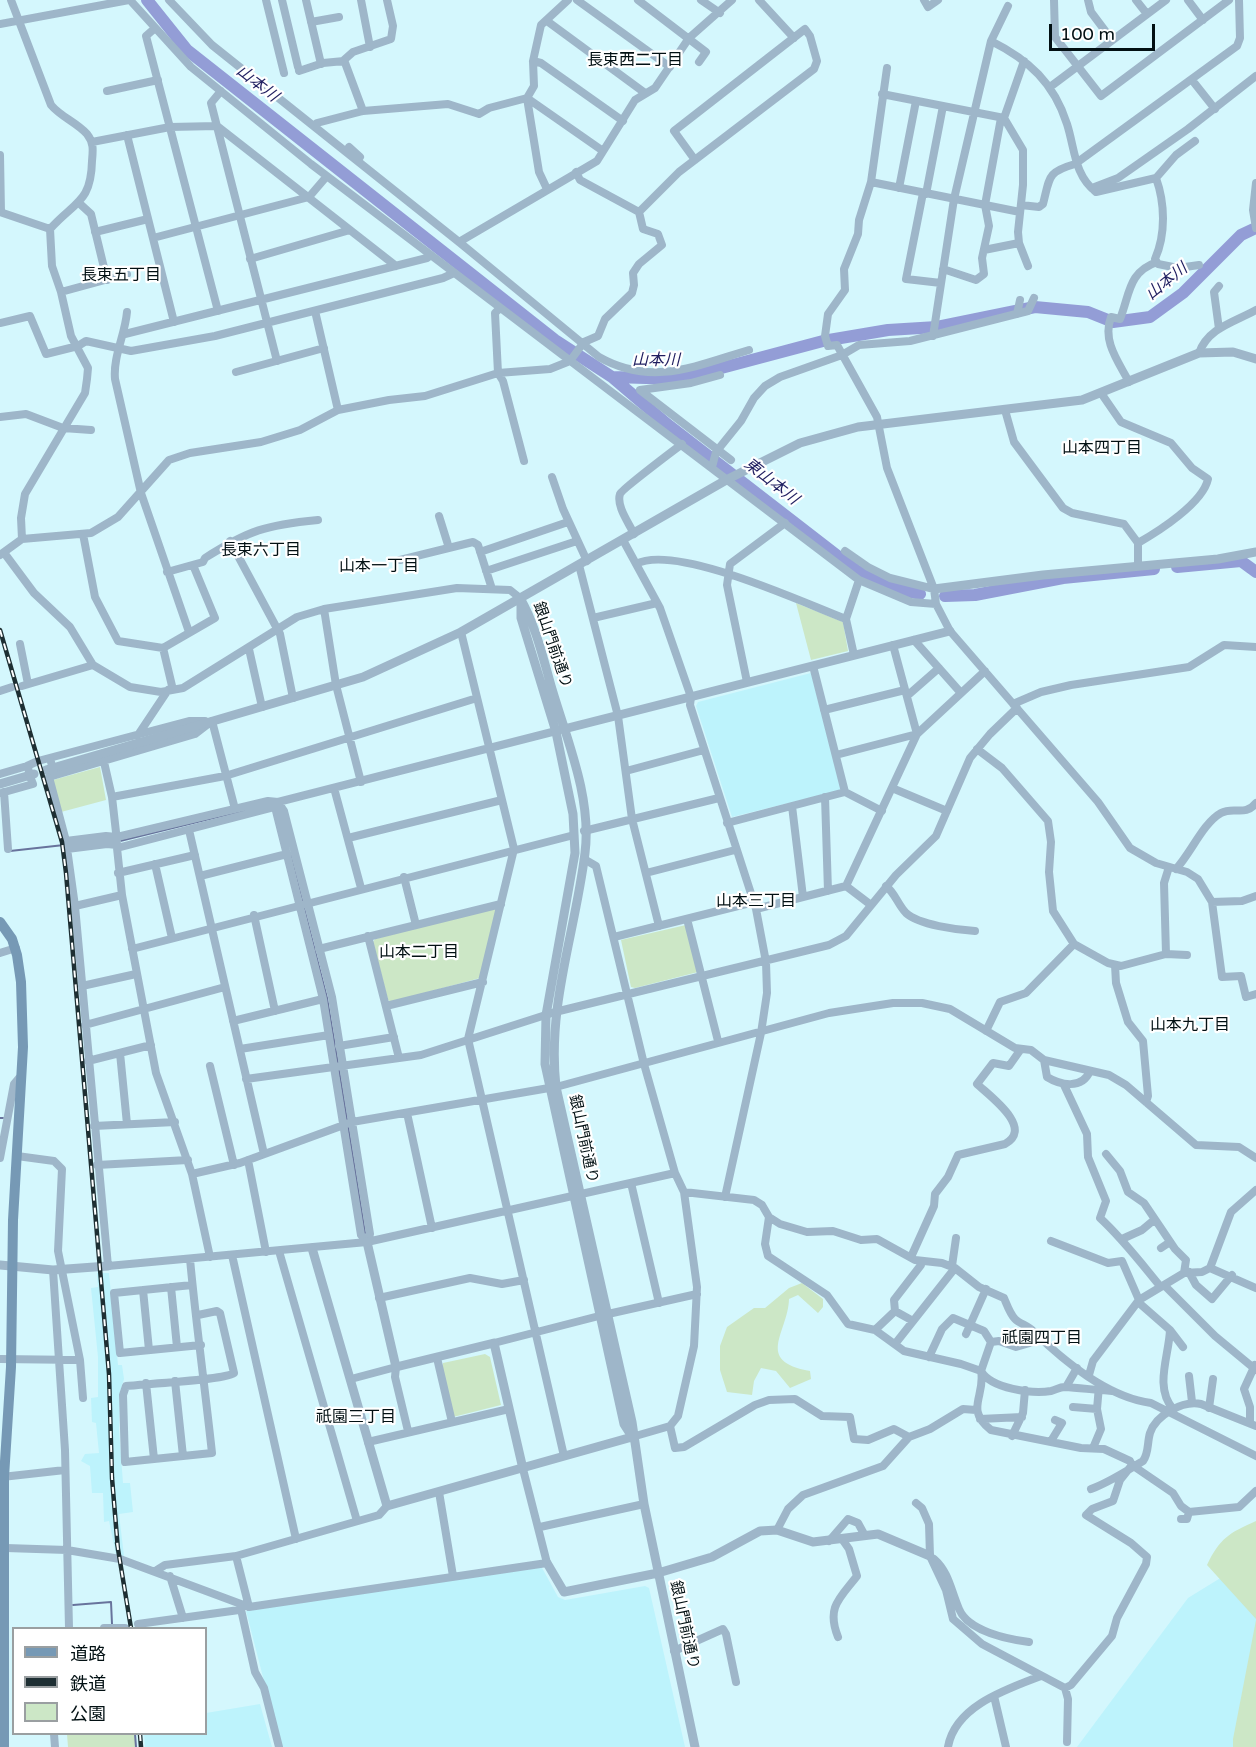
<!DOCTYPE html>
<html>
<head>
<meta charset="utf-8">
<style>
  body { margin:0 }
  #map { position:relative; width:1256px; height:1747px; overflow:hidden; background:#d4f7fd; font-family:"Varela Round","Noto Sans JP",sans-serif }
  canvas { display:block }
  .legend { position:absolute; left:12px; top:1627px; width:195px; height:108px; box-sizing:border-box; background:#fff; border:2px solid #9a9fa1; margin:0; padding:8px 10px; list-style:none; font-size:18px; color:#021013 }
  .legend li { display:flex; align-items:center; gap:12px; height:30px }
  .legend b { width:30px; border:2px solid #9a9fa1 }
  .scale { position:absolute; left:1049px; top:24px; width:106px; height:27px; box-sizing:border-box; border:3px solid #021013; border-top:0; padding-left:8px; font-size:18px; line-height:21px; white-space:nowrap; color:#021013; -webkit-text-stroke:4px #fff; paint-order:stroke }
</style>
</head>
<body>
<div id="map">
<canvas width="1256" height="1747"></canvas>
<ul class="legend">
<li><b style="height:8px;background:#7699b5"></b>道路</li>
<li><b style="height:8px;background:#1e2f33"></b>鉄道</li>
<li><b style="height:16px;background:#cce7c6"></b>公園</li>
</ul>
<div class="scale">100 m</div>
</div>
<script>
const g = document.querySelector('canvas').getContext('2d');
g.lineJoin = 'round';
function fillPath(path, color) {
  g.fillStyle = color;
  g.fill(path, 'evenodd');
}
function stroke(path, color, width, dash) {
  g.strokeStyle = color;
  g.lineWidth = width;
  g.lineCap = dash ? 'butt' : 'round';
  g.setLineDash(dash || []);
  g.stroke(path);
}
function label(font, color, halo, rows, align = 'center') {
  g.font = font + ' "Varela Round","Noto Sans JP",sans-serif';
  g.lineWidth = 4.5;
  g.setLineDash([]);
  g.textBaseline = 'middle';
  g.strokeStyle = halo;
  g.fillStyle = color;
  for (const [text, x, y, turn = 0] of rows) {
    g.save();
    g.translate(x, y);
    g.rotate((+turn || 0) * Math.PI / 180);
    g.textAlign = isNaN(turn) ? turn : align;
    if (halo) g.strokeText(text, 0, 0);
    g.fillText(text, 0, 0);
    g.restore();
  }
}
fillPath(new Path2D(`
  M811,673L841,790L732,817L696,706L698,702Z
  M97,1273H109L118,1365H122L124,1379L120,1392L119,1430L123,1483H130L133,1512L119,1514L124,1556L116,1555L109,1521L104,1522L103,1493H92L90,1466L81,1461L85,1454L99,1453L96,1423L92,1422L91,1398L98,1397V1357L91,1288L98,1287Z
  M541,1566L558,1597L565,1600L645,1586L649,1588L685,1747H281L246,1611Z
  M1240,1566L1256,1575V1747H1077L1188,1598Z
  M260,1704L272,1747H145L144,1734H206V1713Z`), '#bdf3fc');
fillPath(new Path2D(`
  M796,603L843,622L848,651L811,660Z
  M100,767L106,800L61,812L53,780Z
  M494,908L497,911L480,978L391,1002L388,1000L373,942L375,939Z
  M686,925L698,972L635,988L631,987L621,940Z
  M802,1283L823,1299V1307L818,1313L798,1295L789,1299C788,1333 754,1361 810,1371L811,1379L790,1388L776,1371L761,1368L754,1381L752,1395L727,1392L720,1370V1346L727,1327L754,1308H765L789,1288Z
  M485,1354L490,1357L501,1405L453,1417L442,1367L443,1363Z
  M1256,1521V1619L1207,1565C1220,1538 1229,1533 1256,1521Z
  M1256,1620V1747H1233V1739Z
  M67,1734H134L136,1747H68Z`), '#cce7c6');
stroke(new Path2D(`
  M120,841L254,808
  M10,851L64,845
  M290,853L327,998L338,1064
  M339,1070L347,1120
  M0,1118H3
  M348,1126L365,1233
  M73,1605L111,1602L112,1624
  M135,1734L136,1747`), '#68739c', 2);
stroke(new Path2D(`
  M147,0L187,50L555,340L612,377L667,424L857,571L896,589L920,594
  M612,377L680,379L823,341L888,330L937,327L1035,307L1088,312L1113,322L1150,317L1183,293L1241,235L1256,228
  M1177,567L1241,561L1256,572
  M945,596L975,595L1063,578L1154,569`), '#939dd6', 12);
stroke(new Path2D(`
  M11,0L51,105C61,117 76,122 87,134C94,143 93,150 92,161C91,203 75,201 50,229L52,266L61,292L71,336L88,368L87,379L85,393L25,494L21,518L22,539
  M130,0L191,67L311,164L859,580L911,602L936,604
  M169,0L212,45L459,242L599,357C652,387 695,366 749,350
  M266,0L284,73
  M282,0L298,67
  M306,0L321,64
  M361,0L370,47
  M577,0L670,67
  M638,0L706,52L699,62
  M701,0L720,13
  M759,0L794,38
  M924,0L928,7L938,0
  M1054,0L1055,37L1101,96L1229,0
  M1088,0L1091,12L1112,40
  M1136,0L1147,14
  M1188,0L1203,20
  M547,21L645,93
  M311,22L339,17
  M0,24L129,0
  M154,29L146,36L218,311
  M991,41C1029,60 1054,83 1067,124C1075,149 1074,175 1096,192L1156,178L1176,155L1195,141
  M533,61L541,63L623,121
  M1024,61L1004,118L1023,150V185L1018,232L1019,243L1028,266
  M887,68L871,182L859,220L858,234L844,269L845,290L828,314L825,336L828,346L837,345L877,417L887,468L934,589L936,604L950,631L1098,802L1130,848L1156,863L1187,872L1198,879L1212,902L1222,977L1241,976L1246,997L1256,994
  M299,71L323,63L344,61
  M1192,80L1215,109
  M1050,87L1166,0
  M107,91L158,80
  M221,91L211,103L277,361
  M882,94L1004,118
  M363,111L344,60L353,52L391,39L393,26L387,0
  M317,123L363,111L448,104L479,114L489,108L527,98L603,151
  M127,135L174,322
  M92,142L170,127L217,126L396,266
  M349,147L360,157
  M0,155L1,212
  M1156,178C1165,203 1166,234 1155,259L1158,264L1178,268L1199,265
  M871,182L1020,212
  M1256,183L1253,210L1256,228
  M899,188L916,101
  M1092,188L1118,178L1188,129L1256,76
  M547,189L539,172L527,98L534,86L533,61L541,25L568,0
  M923,193L906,279L941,283
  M926,194L943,106
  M79,203L91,214L107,280
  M1021,205L1039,207L1043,204C1050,177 1047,172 1075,164L1237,46L1240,38L1239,0
  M0,212L50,229
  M639,212L679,172L814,69L817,61L810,36L805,29L674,131L695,160
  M95,232L148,219
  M153,238L309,197L327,176
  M459,242L597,161L635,100L655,88L689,38L732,0
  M984,250L1019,243
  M250,259L350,230
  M943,269L976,280L984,274L982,258L989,226L985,205L1001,118
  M1219,286L1214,292L1219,329
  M61,292L127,274
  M500,308L495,313L498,373L503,381L524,461
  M315,311L338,410
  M127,312C125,335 113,356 115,379L141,493L189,632
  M1017,314L1020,300
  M0,323L30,316L46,354L78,346L86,341L131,351L215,336L443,278L454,273
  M125,334L427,258L431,255
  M933,336L954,199L991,41L1008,6
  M1199,353C1208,328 1234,322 1256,310
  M236,372L324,348
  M720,375L691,383L640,390L731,460
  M1129,382C1118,361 1102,341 1111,317L1120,319C1130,294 1128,272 1157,262
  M1101,393L1121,422L1171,443L1192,468L1208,479C1203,503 1159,531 1138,543
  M1005,410L1014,442L1063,508L1072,513L1124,524L1138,543V565
  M0,417L26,414L63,428L91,430
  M712,467L716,452L741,421L754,398L765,386L780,377L842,355L859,345L910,341L1028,311L1034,298
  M552,477L563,509L587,561
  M439,516L449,548
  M83,534L95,597L118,641L163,648L215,618L193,565
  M634,534C629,523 616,506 620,494C622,489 673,451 682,444
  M623,540L660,608L691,697L690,705L756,909L766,962L767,993L761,1033L725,1197
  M230,541L280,634L293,698
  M845,551L868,567L890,578L934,589
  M480,552L568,522
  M5,554L34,593L70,627L93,665L130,687L161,692L183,688L297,617L324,609L457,588L510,590L520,598
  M0,555L22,539L91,533L118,517L169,460L190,453L261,442L300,430L338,410L389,400L425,396L498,373L550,369L570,361L584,342L598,336L605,319L632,293L634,285L633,273L639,264L662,245L658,234L643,229L639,212L580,180L576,172
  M400,560L473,542L478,545L492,589
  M636,564C675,543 804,603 846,619
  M579,565L618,716L632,819L659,926
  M486,571L577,541
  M167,572L203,562L205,558C249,530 266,525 318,520
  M324,609L336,685L361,782
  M593,618L657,603
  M461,632L514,849L468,1039L564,1456
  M914,640L961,693
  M20,644L28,684
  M163,648L173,690
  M249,649L262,707
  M854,655L846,619L859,580
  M813,666L845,792
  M747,682L727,585L730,564L785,523
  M22,686L93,665
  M0,691L12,687
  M907,696L939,668
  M1013,704L1041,692L1071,685L1189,667L1224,645L1256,647
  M824,710L905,690
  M212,721L235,809
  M208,724L195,734L49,777L66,841L75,906L108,1266L367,1242L675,1173
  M138,735L168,690
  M977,749L1002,768L1048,821L1051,842L1049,872L1053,911L1074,944L1108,963L1121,966L1166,954L1187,955
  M836,755L917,734L985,671
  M104,762L112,797L117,841
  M27,766L38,761L189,721H205
  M626,771L704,750
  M0,774L27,766L28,768
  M334,788L361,888
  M892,788L947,811
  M4,792L8,849
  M1,793L33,784L31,779
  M112,797L225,776L477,698
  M825,797L828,891
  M278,802L284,811L332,997L370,1234L367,1242L361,1235L323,999L276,811Z
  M792,806L803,897
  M727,823L845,792L882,811
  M189,830L264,1154
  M584,831L719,798
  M348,838L502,800
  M66,841L106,836L117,837L268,801L278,802L560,730
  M117,848L122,895L156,1073L192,1174L210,1257
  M67,849L107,844L117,845V848L271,808L278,802
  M584,859L596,866L644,1064L675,1173L684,1192L697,1287L694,1346L678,1416L670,1426L632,1437
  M155,864L172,938
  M1176,869C1191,853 1203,823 1221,813C1234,806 1245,817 1256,803
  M118,873L195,855
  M646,873L735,850
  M200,876L287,854
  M404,877L416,925
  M846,886L871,905
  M886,886C895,893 898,905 906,913C919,925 958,930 975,931
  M1212,902L1242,901L1256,896
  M75,906L122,895
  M756,909L846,886L917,734L893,645
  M254,915L275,1011
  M687,919L718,1041
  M368,936L399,1058
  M614,937L754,902
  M132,949L574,835
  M319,949L501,904
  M0,953L16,948
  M1166,954L1164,883L1169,867
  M1115,965L1116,983L1128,1022L1143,1041L1148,1096L1146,1102
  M82,986L136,974
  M386,1006L483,982
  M233,1021L323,999
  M85,1025L225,987
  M986,1031L1000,1002L1026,993L1074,944
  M339,1046L394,1037
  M240,1049L329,1035
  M120,1053L127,1124
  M1044,1060L1047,1077C1060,1085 1082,1090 1090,1071
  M88,1061L151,1045
  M210,1066L234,1165
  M246,1079L421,1055L555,1012L829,945L846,936L896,875L936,836L970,758L990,734L1017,708
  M1064,1085L1087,1134L1088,1157L1106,1201L1100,1218C1122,1238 1141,1263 1160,1286
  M556,1087L829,1013L893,1003H922L950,1009L1015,1048L1031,1050L1044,1060L1109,1075L1126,1085L1196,1145L1239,1147L1256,1158
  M407,1113L432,1228
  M94,1126L175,1122
  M1106,1154L1120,1171L1128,1192L1144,1203L1175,1249L1186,1260L1184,1273
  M17,1156L54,1161L62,1169L58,1251L80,1360L83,1398
  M0,1158L14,1084L19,1078
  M248,1160L266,1252
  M97,1165L188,1160
  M192,1174L240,1163L352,1122L549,1088
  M631,1183L659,1303
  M684,1192L754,1200L762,1205L769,1217L780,1224L807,1232L833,1231L861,1240L877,1239L915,1260L942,1263L955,1268L979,1287L1004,1298C1007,1305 1010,1314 1015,1319C1020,1324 1029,1326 1034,1332C1065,1362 1107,1397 1151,1403L1256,1456
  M769,1217L765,1244L768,1256L827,1295L848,1324L875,1330L904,1351L961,1364L981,1371C986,1396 964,1409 991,1430L1081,1448L1104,1449L1130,1461L1132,1465L1173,1493L1181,1506L1189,1512L1239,1507L1256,1491
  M1122,1239L1142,1230L1154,1220
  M1051,1241L1108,1263L1122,1261L1139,1300
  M1161,1248L1170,1242
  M279,1251L357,1521
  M232,1255L296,1539
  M911,1257L934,1206L935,1194L948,1177L958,1155L1005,1144C1034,1128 991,1097 977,1084L993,1063L1009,1066L1021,1049
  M190,1259C196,1324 205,1388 212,1453L125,1462L123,1395L126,1386C144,1384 225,1380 234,1373L220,1313L217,1311L198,1315
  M952,1266L956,1238
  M1210,1268L1256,1288
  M53,1270L65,1450L69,1628
  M1189,1272L1196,1285L1212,1299L1232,1275
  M192,1285L114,1293L120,1353L201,1345
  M1165,1286L1215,1336L1256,1370
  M171,1287L177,1347
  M143,1290L149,1350
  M379,1298L470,1278L502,1284L524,1280
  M1138,1302L1170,1330C1169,1356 1154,1387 1173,1409
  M895,1311L894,1300L921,1265L920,1261
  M608,1314L697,1294
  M875,1330L895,1311L913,1321
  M1170,1330L1183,1347
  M966,1334L986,1289
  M991,1342L999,1341L1016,1347L1040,1340
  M494,1343L599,1316
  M895,1344L955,1268
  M929,1357L942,1329L953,1318L984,1331L991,1342L981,1371C991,1389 1033,1394 1051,1391C1056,1390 1059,1387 1065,1387C1080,1388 1096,1390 1112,1391
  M437,1358L452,1422
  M0,1359L80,1360
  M1089,1375L1093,1361L1139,1300L1184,1273L1202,1272L1210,1268L1231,1212L1256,1190
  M1189,1376L1192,1402
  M351,1379L396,1367L395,1377L408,1431
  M175,1381L183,1456
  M146,1383L154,1459
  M1066,1387L1077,1368
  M1073,1407L1097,1409
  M1209,1408L1213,1379
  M980,1419L1022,1417
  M1250,1423V1407L1244,1389L1255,1365
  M670,1426L675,1448L684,1447L755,1405L769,1400L795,1399L822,1416L850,1417L854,1439L868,1440L894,1429L909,1437
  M1012,1436L1023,1413L1025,1390
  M1051,1441L1062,1423L1055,1420
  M368,1442L509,1409
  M1093,1448L1101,1429L1097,1409L1099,1386
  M2,1477L65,1470
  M1091,1489C1110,1482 1126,1471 1143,1461C1149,1453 1147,1443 1150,1433C1156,1415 1183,1400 1201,1404L1256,1426
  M439,1492L453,1576
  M916,1503L922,1508L929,1524L930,1556L946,1590L953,1619L982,1644L1065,1688L1068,1699L1067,1742
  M1181,1519H1187L1189,1512
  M540,1527L644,1504
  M777,1530L788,1509L803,1495L883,1466L909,1437L930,1429L963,1409L976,1410
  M829,1541L848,1519L858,1523L864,1534
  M6,1548L67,1550L120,1559L249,1607L547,1563L523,1469
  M236,1556L249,1607
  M934,1559C949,1572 951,1591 959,1609C968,1631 1007,1639 1029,1642
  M157,1570L165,1565L236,1556L379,1515L387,1506
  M170,1576L183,1618
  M240,1605L255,1672L264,1688L279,1747
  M138,1624L239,1610
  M104,1628H125
  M838,1637C826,1607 840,1598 857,1576L849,1549L842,1539
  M674,1651L723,1629L726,1634L736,1682
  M1065,1688L1071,1685L1112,1636L1117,1618L1146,1564L1147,1557L1131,1543L1086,1515L1092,1509L1113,1501L1120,1480L1132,1465
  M994,1696L1006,1747
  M54,1734L55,1747
  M948,1747C955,1706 1007,1689 1041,1676`), '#9eb6c9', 8);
stroke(new Path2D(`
  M934,589L1043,575L1218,559L1256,552
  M520,598C536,626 543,658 552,689C567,740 592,798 585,853C575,934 547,1005 556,1087L632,1422L644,1504L695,1747
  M521,602V618L556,732L573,814L575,853L546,1015L545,1064L624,1424L631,1435
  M564,729L950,631
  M46,770L363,677L461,632L728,479L800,443L858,427L1082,400L1199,353L1233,352L1256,359
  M0,784L34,774
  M367,1242L396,1367L494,1343L523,1469
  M312,1248L387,1506L632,1437
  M0,1265L53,1270L108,1266
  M547,1563L564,1592L658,1573L712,1557L760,1531L777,1530L813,1542L878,1534L930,1556`), '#9eb6c9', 9);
stroke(new Path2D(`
  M0,922L12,939L17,955L21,982L23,1047L13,1220L11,1367L4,1477V1747`), '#7699b5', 10);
const rail = new Path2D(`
  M0,630L62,842L66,873L109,1374L112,1478L118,1550
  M117,1543L131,1628
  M140,1734L141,1747`);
stroke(rail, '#1e2f33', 4.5);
stroke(rail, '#fff', 2, [7]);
stroke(new Path2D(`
  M51,762L54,773
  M28,768L31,779`), '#9eb6c9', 8);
label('15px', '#021013', '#fff', [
  ["銀山門前通り",552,645,71],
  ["銀山門前通り",583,1139,78],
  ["銀山門前通り",684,1625,78]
]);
label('16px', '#021013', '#fff', [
  ["長束西二丁目",635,61],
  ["長束五丁目",121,276],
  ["山本四丁目",1102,449],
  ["長束六丁目",261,551],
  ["山本一丁目",379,567],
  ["山本三丁目",756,902],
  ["山本二丁目",419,953],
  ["山本九丁目",1190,1026],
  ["祇園四丁目",1042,1339],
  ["祇園三丁目",356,1418]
]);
label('italic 16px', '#1f1e60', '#fff', [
  ["山本川",257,84,38],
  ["山本川",1167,282,-39],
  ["山本川",656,361],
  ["東山本川",771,482,38]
]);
</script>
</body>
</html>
